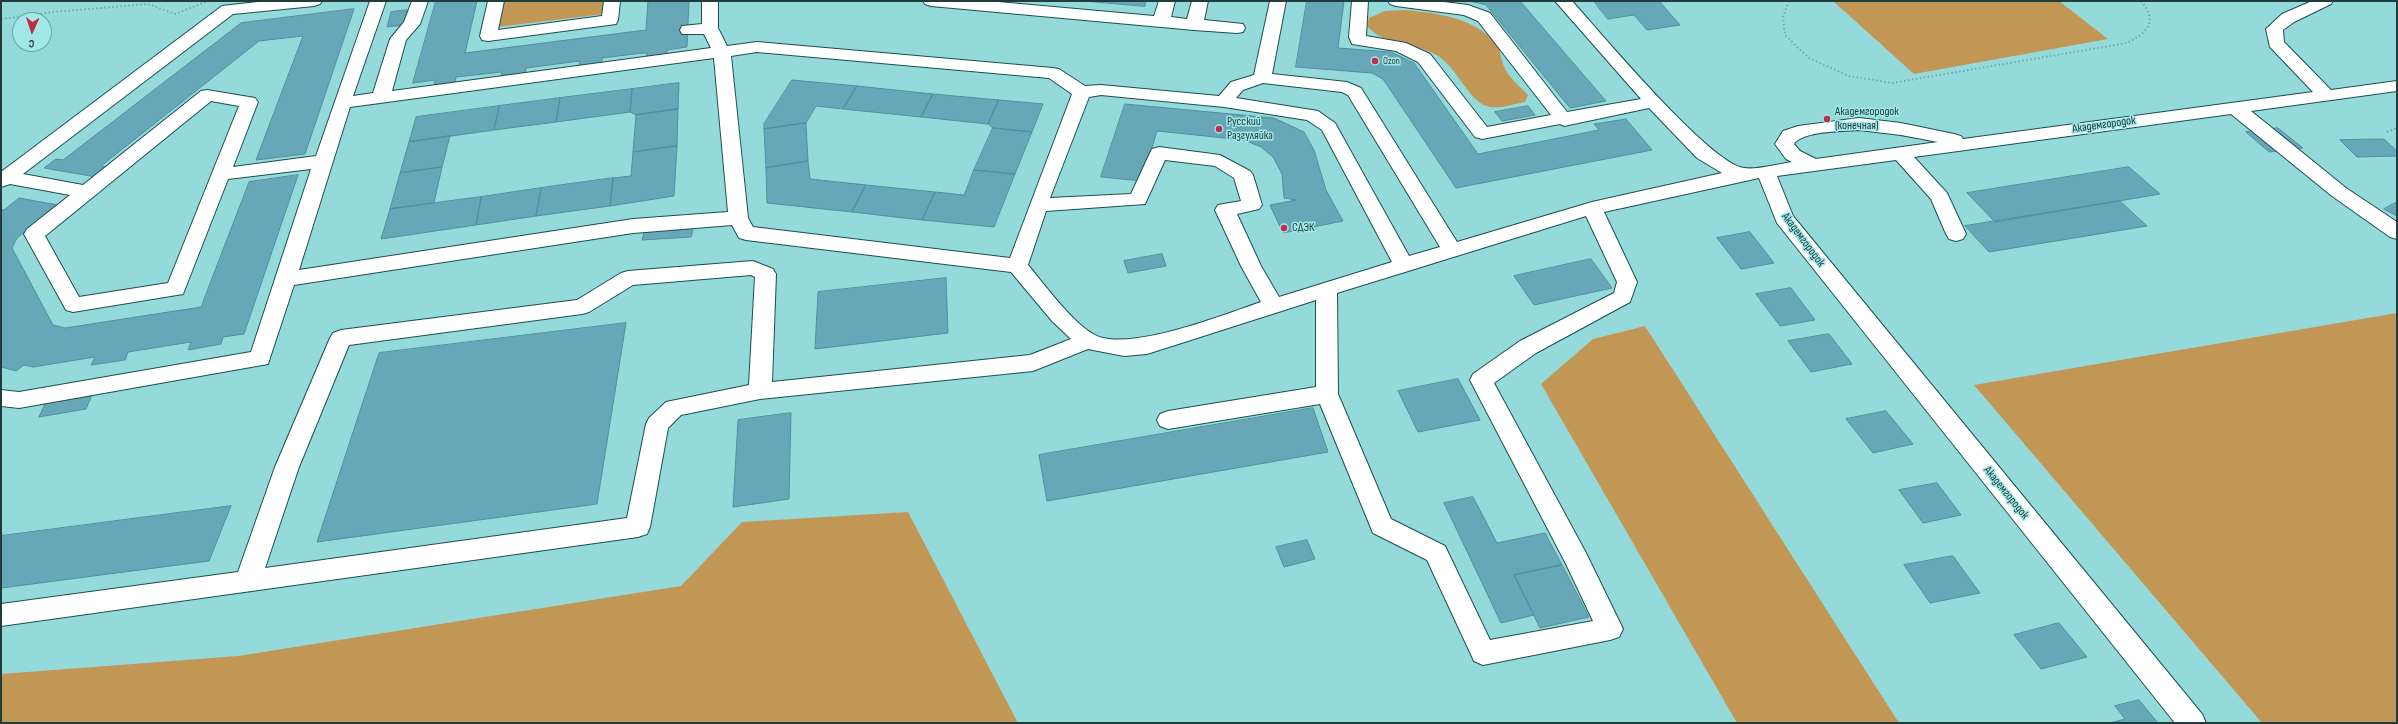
<!DOCTYPE html>
<html>
<head>
<meta charset="utf-8">
<style>
  body { margin:0 }
  #map { position:relative; width:2398px; height:724px; overflow:hidden; background:#95dadb; font-family:"Sofia Sans Condensed",sans-serif }
  canvas { display:block }
  .frame { position:absolute; inset:0; border:2px solid #203d3d; pointer-events:none }
  .north { position:absolute; left:12px; top:12px; width:40px; height:40px; box-sizing:border-box; background:#a2e8e8; border:1px solid #6ea4a4; border-radius:50%; rotate:183deg; font-size:11px; font-weight:700; line-height:16px; text-align:center; color:#203d3d }
  .north::after { content:''; display:block; margin:auto; width:14px; height:18px; background:#be2d47; clip-path:polygon(50% 0,100% 100%,50% 72%,0 100%) }
</style>
</head>
<body>
<div id="map">
<canvas width="2398" height="724"></canvas>
<div class="frame"></div>
<div class="north">С</div>
</div>
<script>
const g = document.querySelector('canvas').getContext('2d');
g.lineJoin = 'round';
function fillPath(path, color) {
  g.fillStyle = color;
  g.fill(path, 'evenodd');
}
function stroke(path, color, width, dash) {
  g.strokeStyle = color;
  g.lineWidth = width;
  g.lineCap = dash ? 'butt' : 'round';
  g.setLineDash(dash || []);
  g.stroke(path);
}
function label(font, color, halo, rows, align = 'center') {
  g.font = font + ' "Sofia Sans Condensed",sans-serif';
  g.lineWidth = 3;
  g.setLineDash([]);
  g.textBaseline = 'middle';
  g.strokeStyle = halo;
  g.fillStyle = color;
  for (const [text, x, y, turn = 0] of rows) {
    g.save();
    g.translate(x, y);
    g.rotate((+turn || 0) * Math.PI / 180);
    g.textAlign = isNaN(turn) ? turn : align;
    if (halo) g.strokeText(text, 0, 0);
    g.fillText(text, 0, 0);
    g.restore();
  }
}
fillPath(new Path2D(`
  M502,1H606L604,14L497,27Z
  M1833,1H2059L2108,39L1914,74Z
  M1405,10C1435,13 1475,17 1496,44C1501,50 1500,56 1503,64C1507,76 1519,86 1528,95L1525,102C1514,104 1497,110 1486,106C1468,99 1456,67 1438,56C1416,42 1384,46 1367,26L1369,18L1385,11Z
  M2397,313V723H2262L1974,385Z
  M1645,326L1899,723H1737L1541,384L1593,339Z
  M908,512L1018,723H1V674L238,656L681,586L742,522Z`), '#c29755');
const building = new Path2D(`
  M436,1H477L465,53L646,30L648,1H689L687,47L667,50V55L646,57L647,53H643L602,58V63L579,66L580,61L526,68L525,73L501,76L502,72L456,77L455,82L434,85L435,80L413,83Z
  M1084,1H1146L1145,6Z
  M1307,1H1344L1338,48L1391,52L1414,63L1478,154L1599,130L1594,124L1626,119L1652,150L1456,188L1383,79L1372,73L1296,67Z
  M1469,1H1520L1606,101L1570,108L1486,5Z
  M1594,1H1659L1680,25L1647,30L1634,15L1608,19Z
  M354,9L305,154L256,160L303,36L259,41L101,166L108,167L96,177L44,168L56,159L63,160L241,23Z
  M407,10L403,25L387,27L391,12Z
  M792,80L857,86L843,109L816,106L806,123L764,129V124Z
  M679,83L678,109L636,115L630,112L632,89Z
  M857,86L933,94L921,117L843,109Z
  M632,89L630,112L556,122L560,98Z
  M933,94L999,100L988,124L921,117Z
  M560,98L556,122L494,130L499,106Z
  M999,100L1043,104L1032,132L993,128L988,124Z
  M1125,104L1274,118L1304,132L1314,150L1326,190L1343,221L1283,233L1270,205L1296,200L1284,198L1282,174L1273,157L1261,147L1244,140L1157,131L1142,181L1101,177Z
  M499,106L494,130L409,142L416,117Z
  M1528,106L1535,115L1502,121L1495,112Z
  M678,109L677,146L633,152L636,115Z
  M806,123L808,161L766,168L764,129Z
  M993,128L1032,132L1015,174L974,170Z
  M2278,128L2303,148L2269,152L2246,132Z
  M450,136L442,167L400,173L409,142Z
  M2377,139H2384L2397,151V156L2357,157L2340,140Z
  M677,146L674,196L610,206L613,178L631,176L633,152Z
  M808,161L810,179L866,185L852,212L767,203L766,168Z
  M442,167L434,203L390,209L400,173Z
  M2129,167L2160,194L1995,222L1967,193Z
  M974,170L1015,174L994,227L922,220L935,192L964,195Z
  M298,175L244,334L223,337L221,344L188,350L191,342L128,352L125,360L91,365L95,357L33,367L24,365L16,371L1,367V209L4,210L19,198L58,205L17,238L12,248L53,325L65,328L201,307L249,182Z
  M613,178L610,206L536,216L541,188Z
  M866,185L935,192L922,220L852,212Z
  M541,188L536,216L476,225L481,197Z
  M481,197L476,225L381,239L390,209Z
  M2120,201L2147,226L1989,252L1965,226Z
  M2397,202V216L2384,209Z
  M694,226L691,237L642,240L645,229Z
  M1750,232L1774,263L1741,269L1717,238Z
  M1162,254L1166,266L1128,273L1124,261Z
  M1591,259L1612,288L1534,305L1514,276Z
  M946,278L948,333L815,349L818,292Z
  M1791,288L1815,320L1780,326L1756,294Z
  M626,323L597,504L317,542L379,353Z
  M1829,334L1852,364L1811,372L1788,341Z
  M1458,379L1480,420L1418,432L1398,391Z
  M92,395L86,409L39,417L46,402Z
  M1313,408L1328,452L1047,501L1039,455Z
  M1886,411L1913,444L1873,453L1846,419Z
  M791,413L789,499L733,507L738,420Z
  M1937,483L1961,515L1923,523L1899,490Z
  M1473,497L1497,543L1545,533L1562,565L1514,575L1534,615L1501,623L1444,503Z
  M231,506L209,561L1,588V536Z
  M1307,540L1315,559L1284,567L1276,547Z
  M1953,556L1980,593L1930,603L1904,565Z
  M1562,565L1589,617L1540,628L1514,575Z
  M2059,623L2087,657L2041,669L2014,635Z
  M2139,700L2158,723H2110L2125,719L2115,706Z`);
fillPath(building, '#67a7b8');
stroke(building, '#508f9f', 1);
const minor = new Path2D(`
  M267,1H322L320,4L314,6L233,14L23,174L83,185L201,91L207,90L255,98L258,102L233,167L316,156L370,1H386L353,96L373,93L390,39L404,22L412,1H428L420,24L406,40L392,91L711,48L704,34H682L680,30L682,26L702,24V1H718V28L727,46L757,42L1053,68L1059,69L1085,86L1101,85L1219,96L1231,82L1254,75L1270,1H1286L1272,74L1347,82L1361,88L1457,242L1592,202L1722,173L1697,158L1649,108L1564,126L1560,124L1482,139L1475,137L1418,62L1396,51L1352,44L1349,37L1352,1H1368L1366,36L1406,43L1430,54L1487,127L1551,115L1478,21L1464,15L1396,6L1390,4L1388,1H1436L1468,5L1490,13L1567,112L1641,99L1555,1H1572C1600,32 1710,164 1744,168C1756,170 1779,164 1792,162L1786,159L1775,144L1783,131L1798,126L1859,118L1901,123L1954,134L1961,136L1963,139L2313,92L2270,47L2266,29L2282,14L2312,1H2333L2331,4L2294,22L2283,30L2284,42L2331,90L2397,81V91L2251,111L2346,188L2397,222V239L2390,237L2332,196L2231,114L1914,157L1947,193L1966,234L1963,239L1956,241L1949,239L1946,234L1931,199L1896,160L1777,176L1793,216L2202,714L2206,723H2175L1777,223L1759,178L1604,212L1637,282L1630,302L1536,353L1494,383L1586,553L1623,629L1619,637L1610,640L1483,665L1474,661L1427,560L1373,533L1320,404L1168,429L1160,426L1157,420L1160,414L1168,411L1316,387V300L1147,354L1124,356L1088,349L1033,371L760,399L681,415L668,428L650,527L647,534L638,537L1,626V604L238,572L275,467L330,338L333,333L341,330L577,300L621,273L628,271L753,261L773,269L776,274L772,382L1030,355L1071,339L1052,321L1011,272L746,240L739,238L732,225L633,233L294,285L268,364L19,408L1,406V390L19,392L251,352L311,169L228,179L183,294L73,312L66,310L24,234L27,229L70,195L10,184L1,187V172L222,6ZM757,52L1049,78L1072,94L1010,258L753,227L748,218L731,56ZM714,58L728,212L633,219L299,270L350,107ZM1263,83L1342,92L1348,95L1440,247L1409,256L1335,123L1318,111L1312,110L1236,98L1243,90ZM1101,95L1224,107L1307,120L1322,130L1392,262L1279,297L1261,266L1237,214L1259,209L1262,205L1253,175L1250,171L1220,155L1159,147L1152,149L1150,153L1131,194L1050,198L1089,97ZM211,101L239,106L168,283L79,297L45,236ZM1859,130L1901,135L1938,142L1816,159L1800,151L1794,144C1802,131 1844,131 1859,130ZM1165,160L1215,166L1234,178L1241,201L1218,205L1215,210L1241,266L1261,302C1225,314 1126,354 1093,334C1071,321 1045,285 1028,265L1046,211L1145,204ZM1586,216L1617,282L1614,293L1520,341L1473,374L1470,380L1566,564L1593,621L1490,640L1445,546L1391,519L1338,394L1337,293ZM751,275L755,277L749,385L666,402L649,418L646,424L627,518L265,568L299,467L349,345L582,314L589,312L633,285Z
  M488,1H504L498,30L602,16L604,1H620L618,20L616,24L488,41L482,40L480,36Z
  M923,1H987L1154,16L1159,1H1175L1171,17L1187,19L1192,1H1208L1204,20L1243,24L1245,28L1243,32L1237,33L1194,30L931,6L925,4Z`);
stroke(minor, '#1a5050', 2);
stroke(new Path2D(`
  M1789,1L1783,17L1785,35L1809,58L1849,76L1892,83L2127,43C2148,33 2158,21 2141,1
  M1,19L53,12L148,4L175,14L208,1
  M2387,132L2397,128`), '#71a9aa', 2, [1.5, 2.5]);
fillPath(minor, '#fff');
for (const [x, y, r, color] of [
  [1375,61,4,"#be2d47"],
  [1827,119,4,"#be2d47"],
  [1219,129,4,"#be2d47"],
  [1284,228,4,"#be2d47"]
]) {
  const dot = new Path2D();
  dot.arc(x, y, r, 0, 2 * Math.PI);
  g.fillStyle = color;
  g.fill(dot);
  stroke(dot, '#a2e8e8', 1.5);
}
label('10px', '#203d3d', '#a2e8e8', [
  ["Ozon",1383,61]
], 'left');
label('12px', '#203d3d', '#a2e8e8', [
  ["Академгородок",1835,112],
  ["(конечная)",1835,126],
  ["Русский",1227,122],
  ["Разгуляйка",1227,136],
  ["СДЭК",1292,228]
], 'left');
label('12px', '#203d3d', '#a2e8e8', [
  ["Академгородок",2104,125,-8],
  ["Академгородок",1803,240,53],
  ["Академгородок",2006,493,51]
]);
</script>
</body>
</html>
